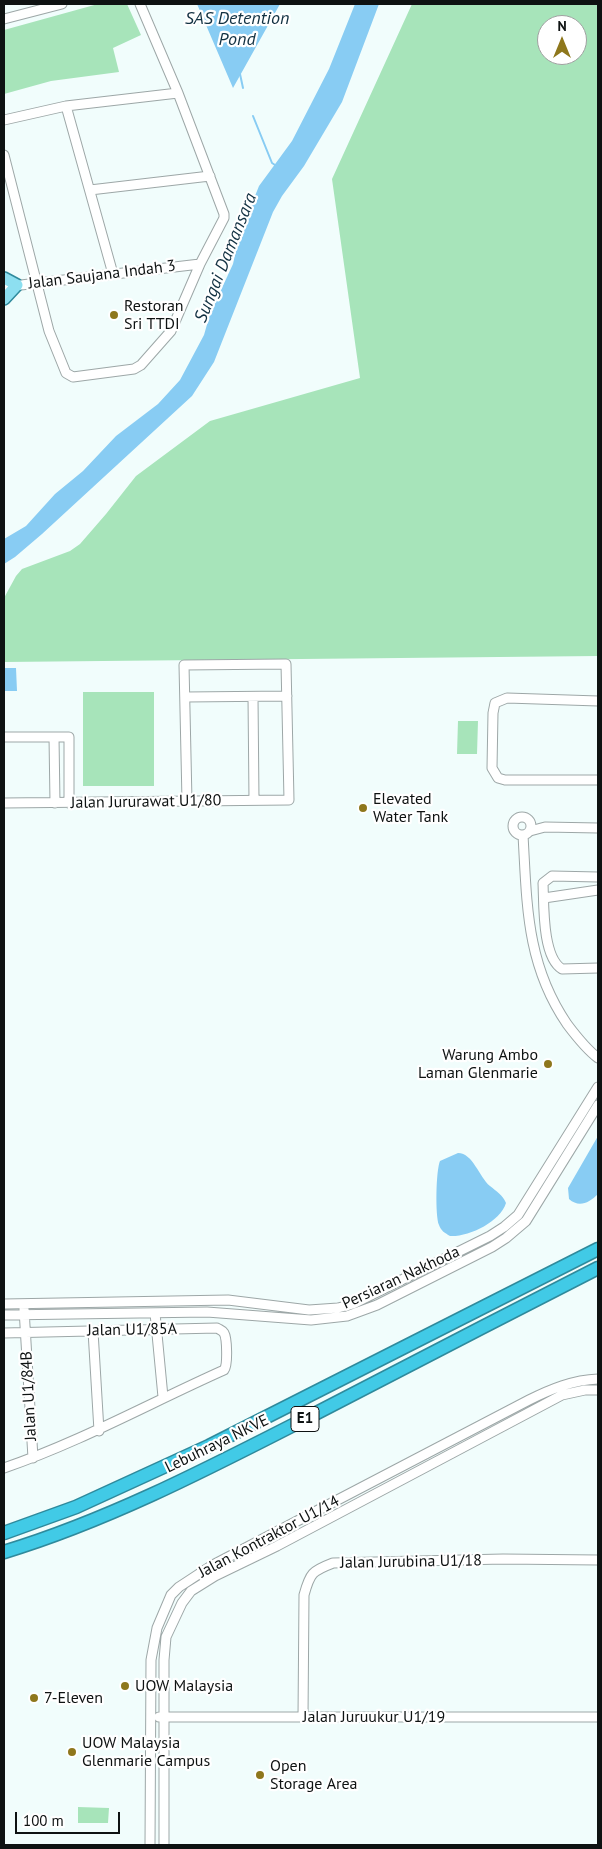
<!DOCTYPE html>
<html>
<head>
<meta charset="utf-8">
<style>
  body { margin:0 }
  #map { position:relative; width:602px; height:1849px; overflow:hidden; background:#f1fdfc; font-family:"PT Sans",sans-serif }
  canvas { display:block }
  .frame { position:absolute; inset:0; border:5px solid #0e1212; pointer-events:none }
  .north { position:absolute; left:537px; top:15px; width:50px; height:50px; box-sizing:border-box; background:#fff; border:1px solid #9fa0a0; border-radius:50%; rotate:0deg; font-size:14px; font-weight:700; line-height:20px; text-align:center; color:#0e1212 }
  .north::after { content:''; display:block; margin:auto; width:18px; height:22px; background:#8e771c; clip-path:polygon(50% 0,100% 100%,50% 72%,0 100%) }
  .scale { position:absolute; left:15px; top:1812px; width:105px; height:22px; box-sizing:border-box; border:2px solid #0e1212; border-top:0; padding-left:6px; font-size:15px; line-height:18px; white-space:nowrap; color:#0e1212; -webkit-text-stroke:4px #fff; paint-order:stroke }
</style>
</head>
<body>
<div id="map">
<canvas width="602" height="1849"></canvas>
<div class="frame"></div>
<div class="north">N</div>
<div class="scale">100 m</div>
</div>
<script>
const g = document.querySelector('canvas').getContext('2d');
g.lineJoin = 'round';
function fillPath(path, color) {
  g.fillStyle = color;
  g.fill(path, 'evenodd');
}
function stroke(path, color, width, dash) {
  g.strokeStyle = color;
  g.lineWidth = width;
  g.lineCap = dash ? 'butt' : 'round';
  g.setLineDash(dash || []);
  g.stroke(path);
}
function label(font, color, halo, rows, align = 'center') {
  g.font = font + ' "PT Sans",sans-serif';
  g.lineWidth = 4.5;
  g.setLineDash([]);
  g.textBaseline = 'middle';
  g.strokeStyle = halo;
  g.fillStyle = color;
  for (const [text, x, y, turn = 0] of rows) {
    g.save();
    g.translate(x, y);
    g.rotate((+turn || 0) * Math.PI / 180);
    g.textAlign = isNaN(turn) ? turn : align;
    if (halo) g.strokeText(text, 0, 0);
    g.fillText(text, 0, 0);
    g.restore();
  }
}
fillPath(new Path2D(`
  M98,4H127L141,35L113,48L119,72L51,81L4,94V30Z
  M412,4H598V656L4,662V598L16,576L22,569L70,551L80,544L106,514L136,476L210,421L360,378L332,179ZM547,25H577V55H547Z
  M83,692H154V786H83Z
  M458,721H478L477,754H457Z
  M78,1807L109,1808L108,1823H78Z`), '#a7e4ba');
fillPath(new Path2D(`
  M197,4H280L233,88Z
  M355,4H379L342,102L304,166L282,196L273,212L214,362L192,396L42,534L15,557L4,564V539L26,526L55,494L83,471L116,436L158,404L180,380L204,335L210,314L233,264L239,236L259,186L292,141L329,69Z
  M4,668H16L17,691H4Z
  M598,1136V1194C589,1203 579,1208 569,1199L568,1188Z
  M458,1153C473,1153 479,1177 490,1186C496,1191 503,1195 506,1203C500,1222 469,1237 450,1236C445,1233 441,1231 439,1225C435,1216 436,1170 440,1161Z`), '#88ccf3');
stroke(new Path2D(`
  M240,74L243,88
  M253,116L272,163L275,165`), '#88ccf3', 2);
const minor = new Path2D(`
  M4,19L62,4
  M66,106L113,274
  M4,120L66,106L178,93
  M4,155L49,331L66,373L73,377L134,369L141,365L171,331L200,264L224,218V214L178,93L140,4
  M90,190L210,176
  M4,287L200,264
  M186,697L287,696
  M253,697L254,800
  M598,701L507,698L495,703L493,713L492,768L498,778L505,780H598
  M4,737H69V803
  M54,737L55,803
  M4,803L289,800L286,664L184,665L187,801
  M513 826a9 9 0 1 1 18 0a9 9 0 1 1-18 0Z
  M530,831L545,827L598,828
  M523,835C527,904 526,964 567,1024C576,1036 586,1049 598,1058
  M598,877L552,876L543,883C544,904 542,957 562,969L598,968
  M544,898L598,890
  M4,1304L228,1300L309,1310L338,1308L353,1304L490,1236L504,1227L518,1215L598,1087
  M24,1309L33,1458
  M155,1313L163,1397
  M4,1315L207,1312L311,1320L347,1316L377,1305L492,1247L506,1238L526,1221L598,1105
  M93,1331L99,1431
  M4,1333L217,1328C220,1330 222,1330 224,1333C227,1338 228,1365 224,1370C150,1403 80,1442 4,1468
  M159,1717H598
  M303,1717L304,1595C310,1573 312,1571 333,1563L503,1559L598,1560
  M150,1845L151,1660L157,1628L171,1595L179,1587L211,1566L529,1400C551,1389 573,1380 598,1379
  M164,1845V1660L166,1637L182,1603L191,1591L215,1576L277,1546L562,1395L585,1390H598`);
const major = new Path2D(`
  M4,278L17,285L4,299`);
const highway = new Path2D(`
  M4,1533L76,1507L209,1446L598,1249
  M4,1552C109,1520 207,1469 305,1419C403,1368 500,1318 598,1268`);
stroke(minor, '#9da7a7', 11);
stroke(major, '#2f8a9c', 14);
stroke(highway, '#2f8a9c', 15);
stroke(minor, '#fff', 9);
stroke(major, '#8ddff0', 11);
stroke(highway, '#41cae6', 12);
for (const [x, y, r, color] of [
  [114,315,5,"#8e771c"],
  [363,808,5,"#8e771c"],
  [548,1064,5,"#8e771c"],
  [125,1686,5,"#8e771c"],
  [34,1698,5,"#8e771c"],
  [72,1752,5,"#8e771c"],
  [260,1775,5,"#8e771c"]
]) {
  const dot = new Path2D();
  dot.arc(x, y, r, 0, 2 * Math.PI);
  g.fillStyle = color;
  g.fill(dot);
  stroke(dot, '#fff', 2);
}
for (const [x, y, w] of [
  [305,1419,28]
]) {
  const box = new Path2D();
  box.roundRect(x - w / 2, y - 12.5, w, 25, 4);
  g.fillStyle = '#fff';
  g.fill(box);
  stroke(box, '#0e1212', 1);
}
label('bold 15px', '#0e1212', null, [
  ["E1",305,1419]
]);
label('16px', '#0e1212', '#fff', [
  ["Jalan Saujana Indah 3",102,275,-7],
  ["Jalan Jururawat U1/80",146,802,-1],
  ["Persiaran Nakhoda",401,1278,-25],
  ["Jalan U1/85A",132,1330,-1],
  ["Jalan U1/84B",29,1396,-93],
  ["Lebuhraya NKVE",217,1444,-26],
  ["Jalan Kontraktor U1/14",269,1537,-28],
  ["Jalan Jurubina U1/18",411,1562,-1],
  ["Jalan Juruukur U1/19",374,1717]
]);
label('16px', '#0e1212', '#fff', [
  ["Restoran",124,306],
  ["Sri TTDI",124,324],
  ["Elevated",373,799],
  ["Water Tank",373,817],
  ["Warung Ambo",538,1055,"right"],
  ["Laman Glenmarie",538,1073,"right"],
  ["UOW Malaysia",135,1686],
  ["7-Eleven",44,1698],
  ["UOW Malaysia",82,1743],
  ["Glenmarie Campus",82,1761],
  ["Open",270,1766],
  ["Storage Area",270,1784]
], 'left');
label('italic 18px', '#123142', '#fff', [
  ["SAS Detention",237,19],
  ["Pond",237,40],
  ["Sungai Damansara",226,258,-68]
]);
</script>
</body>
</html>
